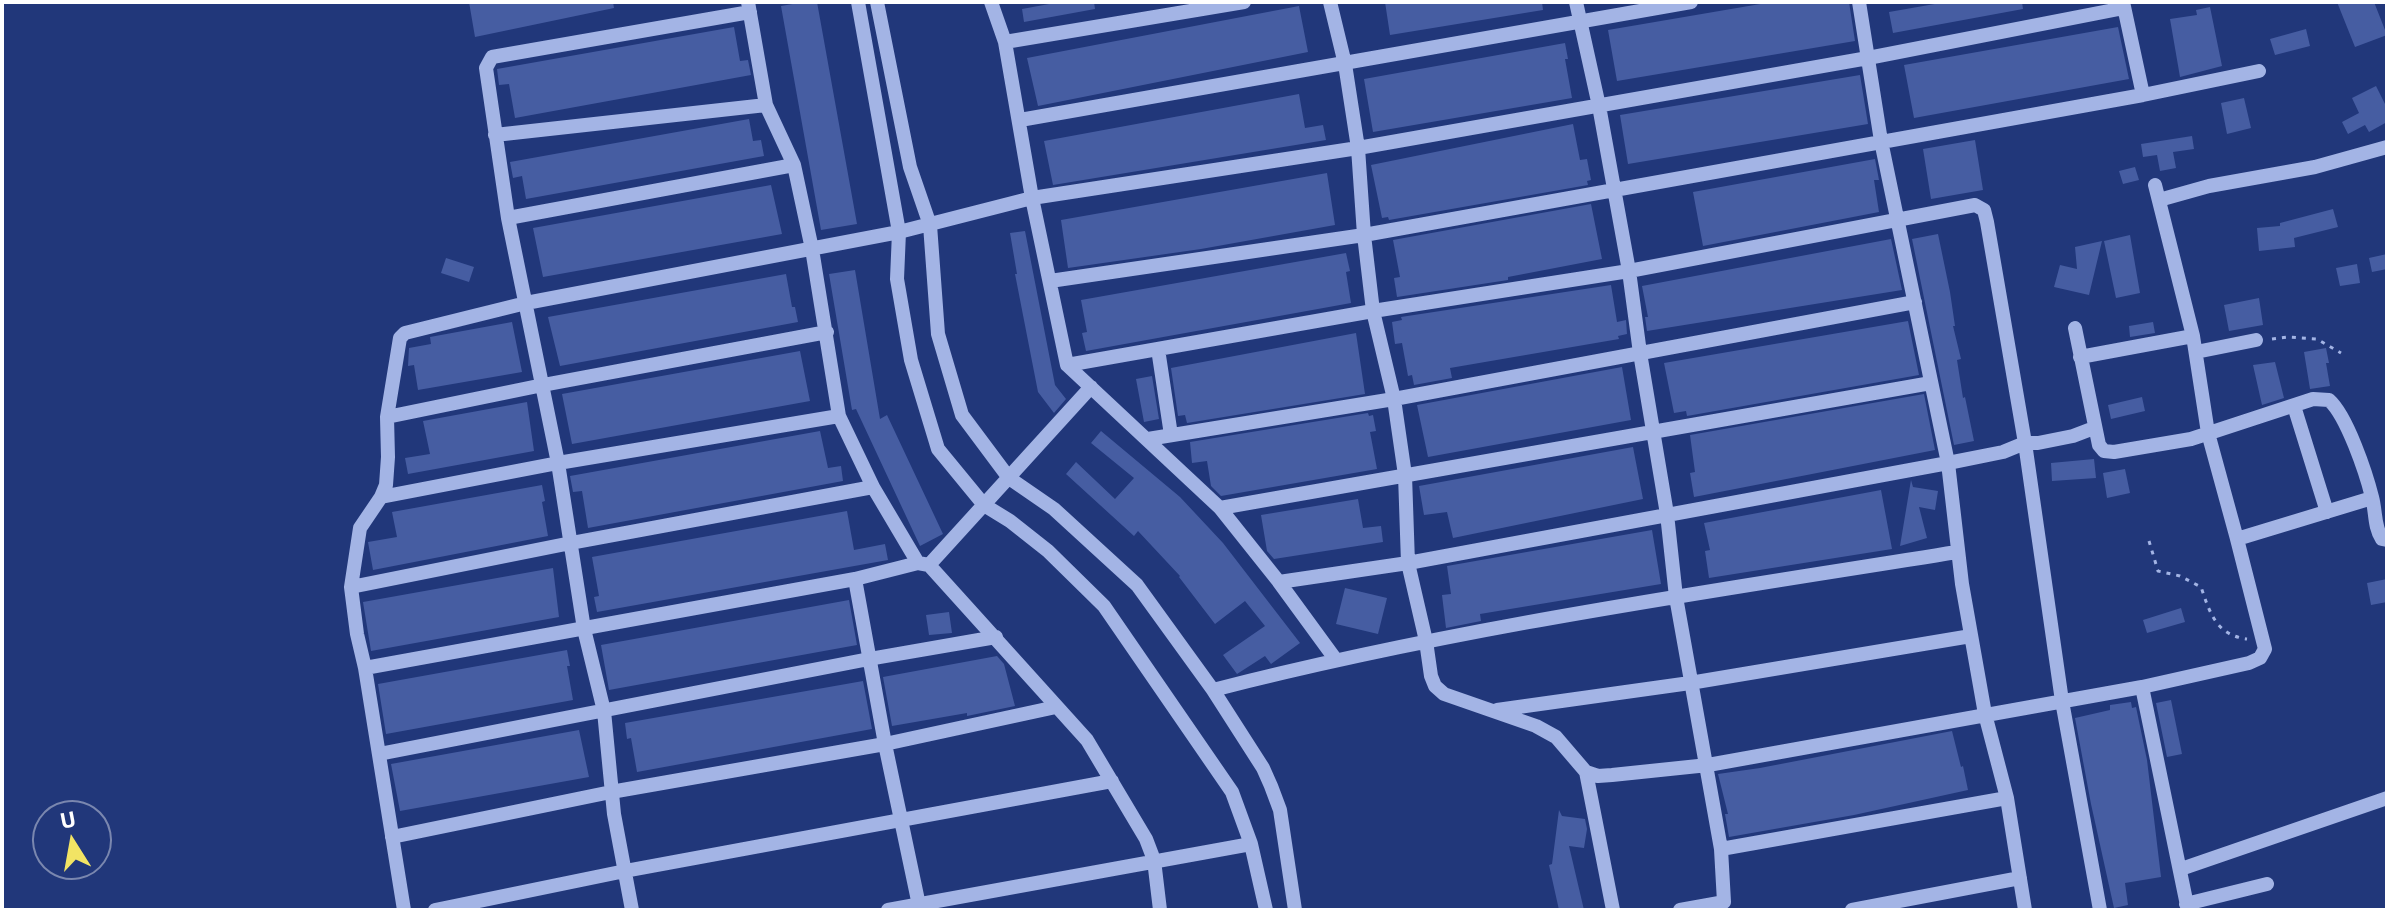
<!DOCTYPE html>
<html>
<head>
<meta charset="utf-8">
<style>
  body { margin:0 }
  #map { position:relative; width:2389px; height:912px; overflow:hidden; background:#21377a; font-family:"Exo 2",sans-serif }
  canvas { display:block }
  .frame { position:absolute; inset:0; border:4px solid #fff; pointer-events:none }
  .north { position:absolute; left:32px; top:800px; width:80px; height:80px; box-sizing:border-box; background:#21377a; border:2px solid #7a87af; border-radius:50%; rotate:349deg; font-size:22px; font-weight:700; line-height:32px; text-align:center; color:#fff }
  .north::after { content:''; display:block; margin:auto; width:28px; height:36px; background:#f2e464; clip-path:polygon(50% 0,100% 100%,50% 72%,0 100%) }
</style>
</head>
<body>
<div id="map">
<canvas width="2389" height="912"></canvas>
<div class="frame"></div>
<div class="north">U</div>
</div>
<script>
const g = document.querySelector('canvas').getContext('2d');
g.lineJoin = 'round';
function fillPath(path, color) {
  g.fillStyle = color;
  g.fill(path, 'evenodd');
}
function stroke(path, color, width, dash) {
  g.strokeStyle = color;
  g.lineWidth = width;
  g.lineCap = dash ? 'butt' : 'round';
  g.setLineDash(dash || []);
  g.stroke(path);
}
fillPath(new Path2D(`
  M469,2H613L614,8L475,37Z
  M804,2H817L857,224L821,230L781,6Z
  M1060,2H1094L1095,9L1024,22L1022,9Z
  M1385,2H1474V4L1489,2H1542L1543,10L1390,35Z
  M1772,2H1849L1855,41L1617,81L1608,30Z
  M1946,2H2022L2023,9L1893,33L1889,12Z
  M2337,2H2374L2387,35L2355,47Z
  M1299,6L1308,52L1038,106L1027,58Z
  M2210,7L2222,66L2180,77L2170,19L2197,15L2196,10Z
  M734,27L740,61L748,60L751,75L515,118L509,84L499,85L497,69Z
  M2118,27L2129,79L1914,118L1904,65Z
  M2306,29L2310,46L2275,55L2270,39Z
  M1565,43L1568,59H1565L1572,98L1373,132L1364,79Z
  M1860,75L1868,124L1628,164L1620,115Z
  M2376,86L2387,108V122L2369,132L2365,125L2348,134L2342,122L2359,113L2352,98Z
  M1299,94L1305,128L1323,125L1326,140L1053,185L1044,141Z
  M2244,98L2251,128L2227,134L2221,103Z
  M749,119L753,141L761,140L764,156L526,199L522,176L513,178L510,162Z
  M1573,124L1580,160L1587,159L1591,180L1587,181L1588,185L1389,220L1388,217L1382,218L1371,165Z
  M2192,136L2194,149L2173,152L2176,168L2160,171L2157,155L2143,157L2141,144Z
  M1975,140L1983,190L1931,199L1923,149Z
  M1875,159L1879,180H1874L1879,212L1703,246L1693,192Z
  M2135,167L2139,180L2123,184L2119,171Z
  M1327,173L1335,225L1201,249L1068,268L1061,220Z
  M771,185L782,234L543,277L533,228Z
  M1591,204L1602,259L1508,277V280L1397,297L1394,278L1400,277L1393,240Z
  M2333,209L2338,227L2294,238L2295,247L2259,251L2257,228L2280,226V223Z
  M1025,231L1055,385L1066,399L1054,413L1038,392L1015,274H1017L1010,233Z
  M1938,234L1950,292L1955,326H1953L1961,359L1957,360L1963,398L1965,397L1974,441L1954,445L1912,239Z
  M2130,235L2140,293L2116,298L2104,241Z
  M1891,239L1902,290L1647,331L1645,317H1648L1642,286Z
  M2102,241L2089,295L2054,287L2060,265L2077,269L2075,247Z
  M1346,253L1350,271L1346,272L1351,303L1086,351L1082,333L1087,332L1081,300Z
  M2387,254V269L2372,272L2369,258Z
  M446,258L474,267L469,282L441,273Z
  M2357,264L2360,283L2340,286L2336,268Z
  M855,270L880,419L887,415L943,534L920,546L856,409L852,410L829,274Z
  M786,274L792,307H795L798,322L560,366L548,317Z
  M1611,285L1617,322L1626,320L1627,334L1618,336L1619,339L1450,368L1452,378L1414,385L1412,375L1408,376L1402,343L1395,344L1392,322L1402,320L1401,317Z
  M2259,298L2263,325L2229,331L2224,305Z
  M1908,321L1919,375L1687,416L1686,411L1674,413L1664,363Z
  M512,322L522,372L418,390L414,365L408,366L409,348L431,344L430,337Z
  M2153,322L2155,333L2130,337L2129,326Z
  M1356,333L1365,394L1187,423L1185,415L1178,416L1171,368Z
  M2326,348L2329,363H2326L2330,386L2310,389L2304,352Z
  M800,351L810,401L572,444L562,394Z
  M2275,362L2284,398L2262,405L2253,365Z
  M1622,367L1631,420L1428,457L1417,405Z
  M1152,376L1159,419L1144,422L1136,379Z
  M1924,394L1935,450L1694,497L1690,473L1695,472L1690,435Z
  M2142,397L2145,411L2111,419L2108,405Z
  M527,402L534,451L408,474L405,458L430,454L423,421Z
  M1368,413L1369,416L1373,415L1376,431L1370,432L1377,469L1221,496L1211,486L1207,461L1192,463L1190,442Z
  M820,431L828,468L841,466L843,481L588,528L582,491L573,492L570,476Z
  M1101,431L1180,497L1223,543L1300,643L1271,664L1265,656L1237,674L1223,655L1265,626L1245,601L1215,624L1179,577L1180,576L1138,531L1134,536L1066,474L1076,462L1115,499L1134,478L1091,443Z
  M1633,447L1643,499L1453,538L1447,512L1424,515L1419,486Z
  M2094,459L2096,478L2052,481L2051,463Z
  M2125,469L2130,493L2107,498L2103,473Z
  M1911,480L1913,487L1938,491L1935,510L1919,507L1927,538L1900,546Z
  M542,485L545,501L542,502L548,536L373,570L368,542L397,537L392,512Z
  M1881,490L1892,549L1709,578L1705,551L1710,550L1704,523Z
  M1358,499L1363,528L1381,526L1383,542L1274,559L1267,551L1261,515Z
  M847,511L854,550L885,544L888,560L597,612L594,597L599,596L592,557Z
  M1652,530L1661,584L1480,614L1481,621L1446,628L1442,595L1451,594L1447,566Z
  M553,568L559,617L371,651L363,602Z
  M2387,579V602L2371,605L2367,583Z
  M1345,588L1387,598L1378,634L1336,624Z
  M849,600L857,645L609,690L601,645Z
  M2181,608L2185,622L2147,633L2143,620Z
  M949,612L952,633L929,635L926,615Z
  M567,650L570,666H567L573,700L386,734L378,684Z
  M997,656L1004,664L1015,706L967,716V713L892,726L883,677Z
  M863,681L872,729L637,772L631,738L627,739L625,723Z
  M2171,700L2182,754L2167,757L2156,703Z
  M2131,702L2132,708L2136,707L2147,760L2161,877L2125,883L2128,905L2114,908L2091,804L2075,718L2110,710V705Z
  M579,730L589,777L400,811L391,764Z
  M1952,731L1961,767L1963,766L1968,790L1854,815L1729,837L1725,814H1728L1718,774L1760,768Z
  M1559,810L1562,816L1585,819L1587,829L1584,848L1569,846L1584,910H1559L1549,865L1552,864Z`), '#465da2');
stroke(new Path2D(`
  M2272,339L2289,337L2317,339L2341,353
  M2149,541L2158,571L2180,576L2201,587C2210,613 2216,635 2247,639`), '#a3b4e5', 3, [4, 6]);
stroke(new Path2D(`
  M748,2L766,105L794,165L812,249L839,416L873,487L918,563L929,565L1087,740L1146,839L1154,860L1160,910
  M858,2L899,232L897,279L911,360L938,449L984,505L1010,521L1048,551L1104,606L1232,792L1251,844L1266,910
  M877,2L910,167L930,225L938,334L962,415L1009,478L1054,509L1137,585L1213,690L1263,768L1271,786L1280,810L1295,910
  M991,2L1005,42L1032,198L1067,365L1220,508L1279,582L1336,660
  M1330,2L1345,64L1358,148L1364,235L1373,311L1394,399L1405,475L1408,563L1426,641L1431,676L1435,686L1444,694L1536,726L1556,737L1586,772L1613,910
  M1576,2L1599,106L1629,271L1640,353L1667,514L1676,597L1721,849L1724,902L1712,910
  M1859,2L1881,141L1948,463L1962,584L1985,714L2007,798L2025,910
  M2123,2L2143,95
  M1005,42L1244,2
  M1020,120L1691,2
  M495,135L766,105
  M2155,185L2193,336L2208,433L2237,539
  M2159,200L2209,186L2315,167L2387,147
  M508,218L794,165
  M1050,281L1364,235L2143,95L2259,71
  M2075,328L2099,445L2104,451L2114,452L2191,439L2313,399L2329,400C2347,416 2366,473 2372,497C2376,512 2374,527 2382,539L2387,540
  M1158,349L1171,435
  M2196,352L2256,340
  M2080,357L2193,336
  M1067,365L1373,311L1629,271L1975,205L1984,210L1987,222L2025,443L2062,701L2100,910
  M2294,406L2327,512
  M387,417L543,385L827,332
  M1148,439L1394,399L1915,302
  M381,497L558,463L839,416
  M1220,508L1931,383
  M929,565L1091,387
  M855,579L885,744L920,910
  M1279,582L1408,563L1948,463L2003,452L2025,443H2038L2073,436L2094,428
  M351,587L571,543L873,487
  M365,668L855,579L918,563
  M2142,687L2188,910
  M1213,690C1458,627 1708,592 1957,552
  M1497,710L1690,683L1971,636
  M379,754L869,659L996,637
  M1586,772L1598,776L1612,775L1708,765L2142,687L2249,663L2260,658L2265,649L2237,539L2372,498
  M392,837L611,792L885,744L1056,707
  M1721,849L2007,798
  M2181,869L2387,798
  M2186,904L2267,884
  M404,910L365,668L357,634L351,587L360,528L381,497L386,485L388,457L387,417L400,338L405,333L526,303L899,232L1032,198L1358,148L1868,58L2124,8
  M435,910L625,871L1112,781
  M632,910L614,814L604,711L584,629L558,463L508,218L486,68L492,57L750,12
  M888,910L1251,844
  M1680,910L1719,903
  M1852,910L2020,878`), '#a3b4e5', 14);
</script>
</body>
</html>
